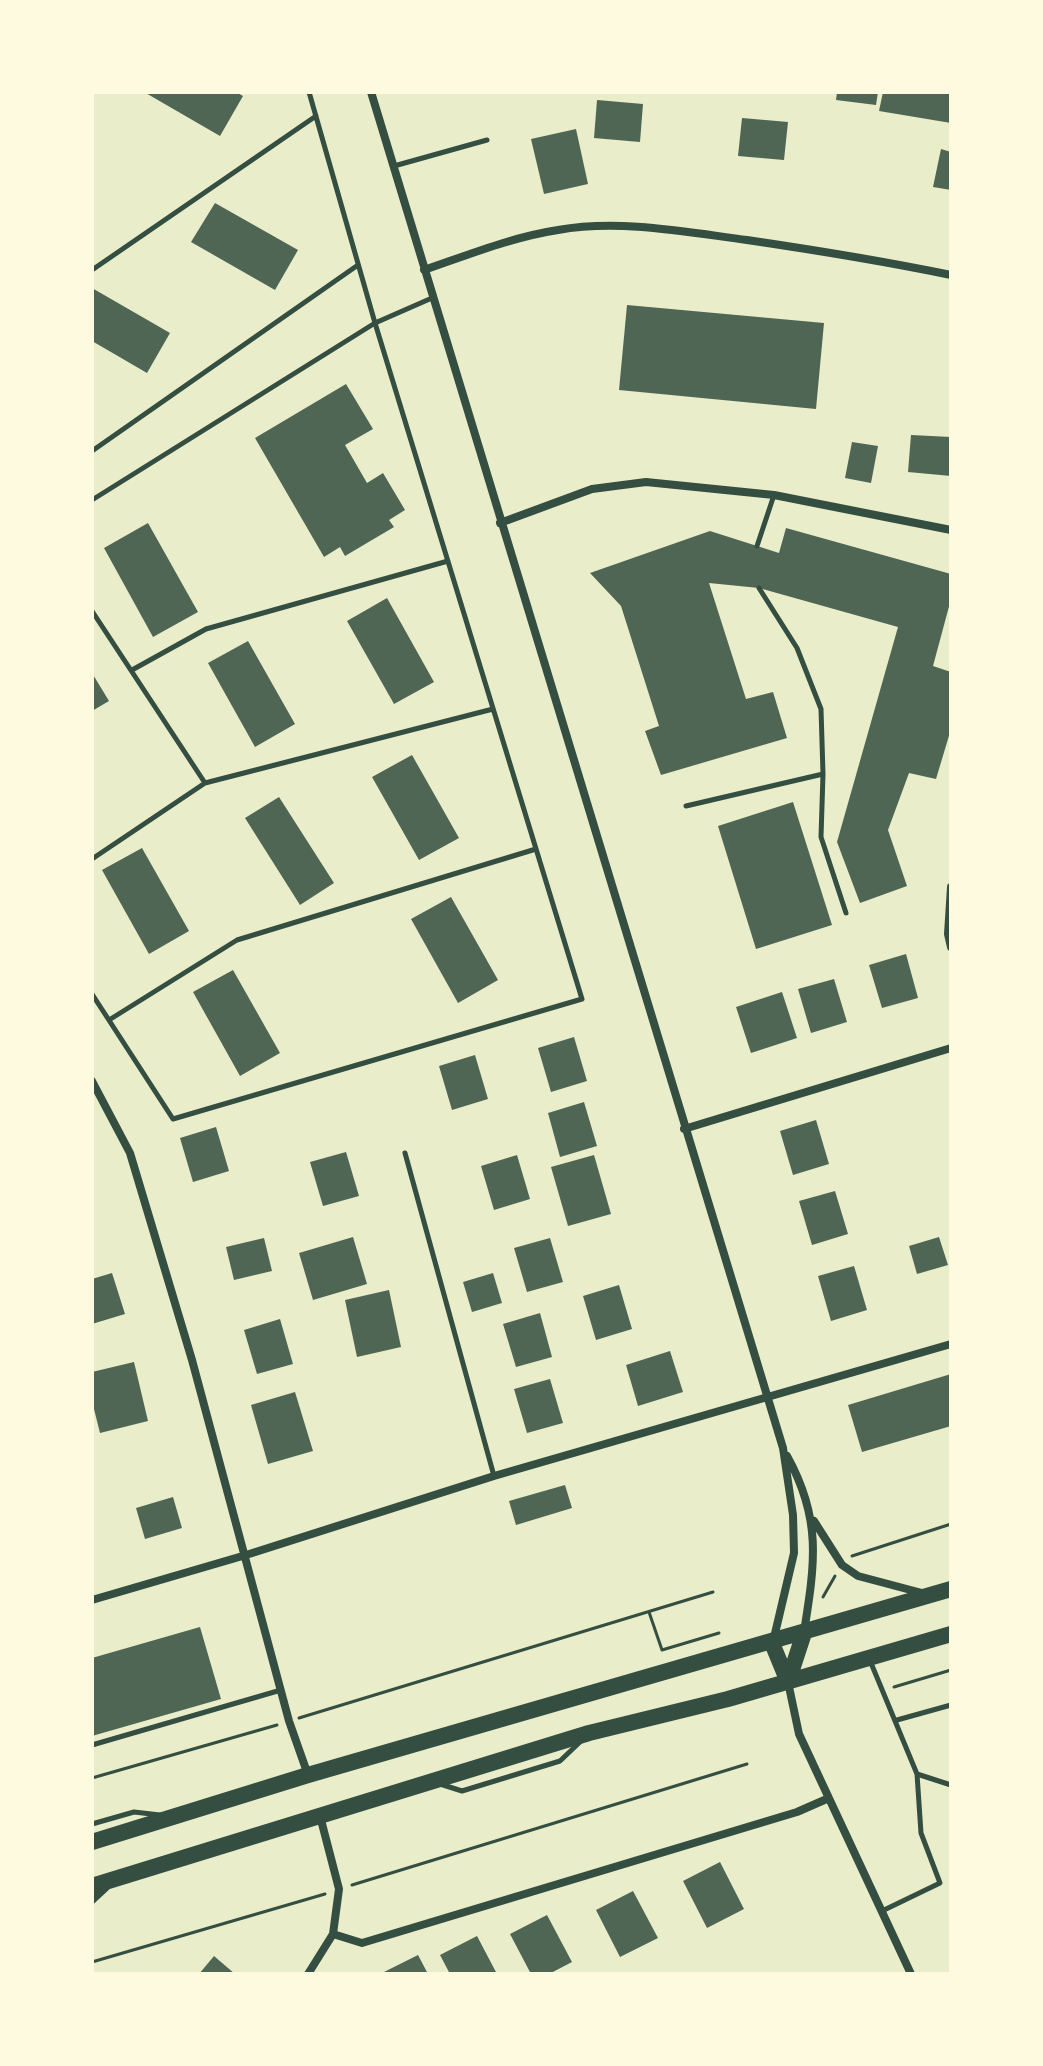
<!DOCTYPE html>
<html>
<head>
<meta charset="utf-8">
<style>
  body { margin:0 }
  #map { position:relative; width:1043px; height:2066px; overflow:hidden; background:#e9edc9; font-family:"PT Sans",sans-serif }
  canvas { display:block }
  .frame { position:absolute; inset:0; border:94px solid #fefae0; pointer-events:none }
</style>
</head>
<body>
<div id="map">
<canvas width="1043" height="2066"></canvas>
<div class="frame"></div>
</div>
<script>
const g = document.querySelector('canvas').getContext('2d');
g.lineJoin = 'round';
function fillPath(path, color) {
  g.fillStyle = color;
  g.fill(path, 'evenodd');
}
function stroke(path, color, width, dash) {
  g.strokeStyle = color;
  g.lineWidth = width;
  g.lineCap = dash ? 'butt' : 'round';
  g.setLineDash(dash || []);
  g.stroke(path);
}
fillPath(new Path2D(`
  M144,92H236L243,96L220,136Z
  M837,92H878L876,105L836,100Z
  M883,92H951V123L879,111Z
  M597,100L643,104L640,142L594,138Z
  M742,118L788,122L784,160L738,156Z
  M576,129L588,184L544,194L531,139Z
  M941,149L951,152V190L933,187Z
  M215,203L298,250L275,290L191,242Z
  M92,288L170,333L147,373L92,341Z
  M627,305L824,323L816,409L619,390Z
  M346,384L373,429L345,445L367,483L383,473L405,510L389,520L394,527L345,556L340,547L324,557L255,438Z
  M911,435L951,437V476L908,472Z
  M852,442L878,446L871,483L845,478Z
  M148,523L198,612L153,637L104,548Z
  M786,528L951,574V599L933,666L951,672V729L936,779L909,773L888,830L907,886L860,903L837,842L898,627L759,588L709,583L746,699L773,692L787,738L661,775L645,731L659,726L621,606L590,573L710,531L779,553Z
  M387,598L434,682L394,704L347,621Z
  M248,641L295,724L255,747L208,663Z
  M92,673L109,701L92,711Z
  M412,755L459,838L419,860L372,777Z
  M279,797L334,883L300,905L245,818Z
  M793,802L832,925L756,949L718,826Z
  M142,848L189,931L149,954L102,870Z
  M451,897L498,980L458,1003L411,919Z
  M906,954L918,998L882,1008L869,965Z
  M233,970L280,1053L240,1076L193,992Z
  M834,979L847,1022L811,1033L798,989Z
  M782,992L797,1038L751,1053L736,1007Z
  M574,1037L587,1081L551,1092L538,1048Z
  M475,1055L488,1099L452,1110L439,1066Z
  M584,1102L597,1146L560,1157L548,1113Z
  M816,1120L829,1164L793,1175L780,1131Z
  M216,1127L229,1171L193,1182L180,1138Z
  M346,1152L359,1196L323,1206L310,1162Z
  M517,1155L530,1199L494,1210L481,1166Z
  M594,1155L611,1214L568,1226L551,1167Z
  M835,1191L848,1234L812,1245L799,1201Z
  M353,1237L367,1284L313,1300L299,1253Z
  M939,1237L948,1265L917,1274L909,1246Z
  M264,1238L272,1271L234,1280L226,1247Z
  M550,1238L563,1282L527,1292L514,1248Z
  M854,1266L867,1310L831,1321L818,1276Z
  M112,1273L125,1314L92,1324V1279Z
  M493,1273L502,1303L472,1312L463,1282Z
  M619,1285L632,1329L596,1340L583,1296Z
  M389,1290L401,1347L357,1357L345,1300Z
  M540,1313L552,1357L516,1367L503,1324Z
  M280,1319L293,1364L257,1374L244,1330Z
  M670,1351L683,1392L638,1406L626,1365Z
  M134,1362L148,1421L100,1433L92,1401V1372Z
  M951,1374V1426L862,1452L848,1405Z
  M550,1379L563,1423L527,1433L514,1389Z
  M295,1392L313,1451L268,1464L251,1405Z
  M565,1485L572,1508L516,1525L509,1501Z
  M173,1497L182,1528L145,1539L136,1508Z
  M200,1627L221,1699L92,1736V1658Z
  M720,1862L744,1909L707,1928L683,1881Z
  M633,1891L658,1938L620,1957L596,1910Z
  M547,1915L572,1962L549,1974H531L510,1934Z
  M477,1936L497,1974H450L440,1955Z
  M418,1955L428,1974H380Z
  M214,1956L235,1974H199Z`), '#4f6655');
stroke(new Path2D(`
  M852,1556L951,1524
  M823,1597L835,1576
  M649,1612L662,1650L719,1633
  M894,1687L951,1670
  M299,1718L713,1592
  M92,1778L277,1725
  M352,1885L747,1764
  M92,1962L325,1894`), '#344e41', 3);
stroke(new Path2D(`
  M394,166L487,140
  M92,270L316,116
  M92,451L358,265
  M92,500L375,323L432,298
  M757,546L774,495
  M92,611L205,783L92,859
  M132,670L206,629L448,561
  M823,774L821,837L846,913
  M205,783L493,709
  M686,806L823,774L821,709L797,648L759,588
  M92,994L173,1119L582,999L375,323L309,92
  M109,1020L237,940L536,849
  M405,1153L494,1476
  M871,1663L917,1774L921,1833L940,1883L882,1911
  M897,1720L951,1705
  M92,1745L281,1690
  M917,1774L951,1785
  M440,1784L462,1791L560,1761L581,1741
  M92,1824L134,1812L160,1815`), '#344e41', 5);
stroke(new Path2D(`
  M371,92L783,1448L793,1515L794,1553L773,1642
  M424,270C468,255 512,237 558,230C619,219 686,232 747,240C815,250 883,261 951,275
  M500,523L592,489L646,482L774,495L951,530
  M951,887L948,934L951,947
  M92,1081L130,1153L192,1360L289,1721L308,1775
  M684,1129L951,1048
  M787,1456C822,1519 815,1563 804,1632
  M814,1521L842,1565L858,1576L922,1593
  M92,1600L246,1555L494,1476L951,1344
  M788,1682L799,1734L911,1974
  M92,1900L106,1887
  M333,1934L362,1943L797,1812L829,1798
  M308,1974L333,1934L339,1889L320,1816`), '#344e41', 8);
stroke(new Path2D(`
  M772,1643L788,1682
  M788,1682L804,1633
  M92,1842L308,1775L951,1589
  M92,1886L589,1733L728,1699L951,1634`), '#344e41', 16);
</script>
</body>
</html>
